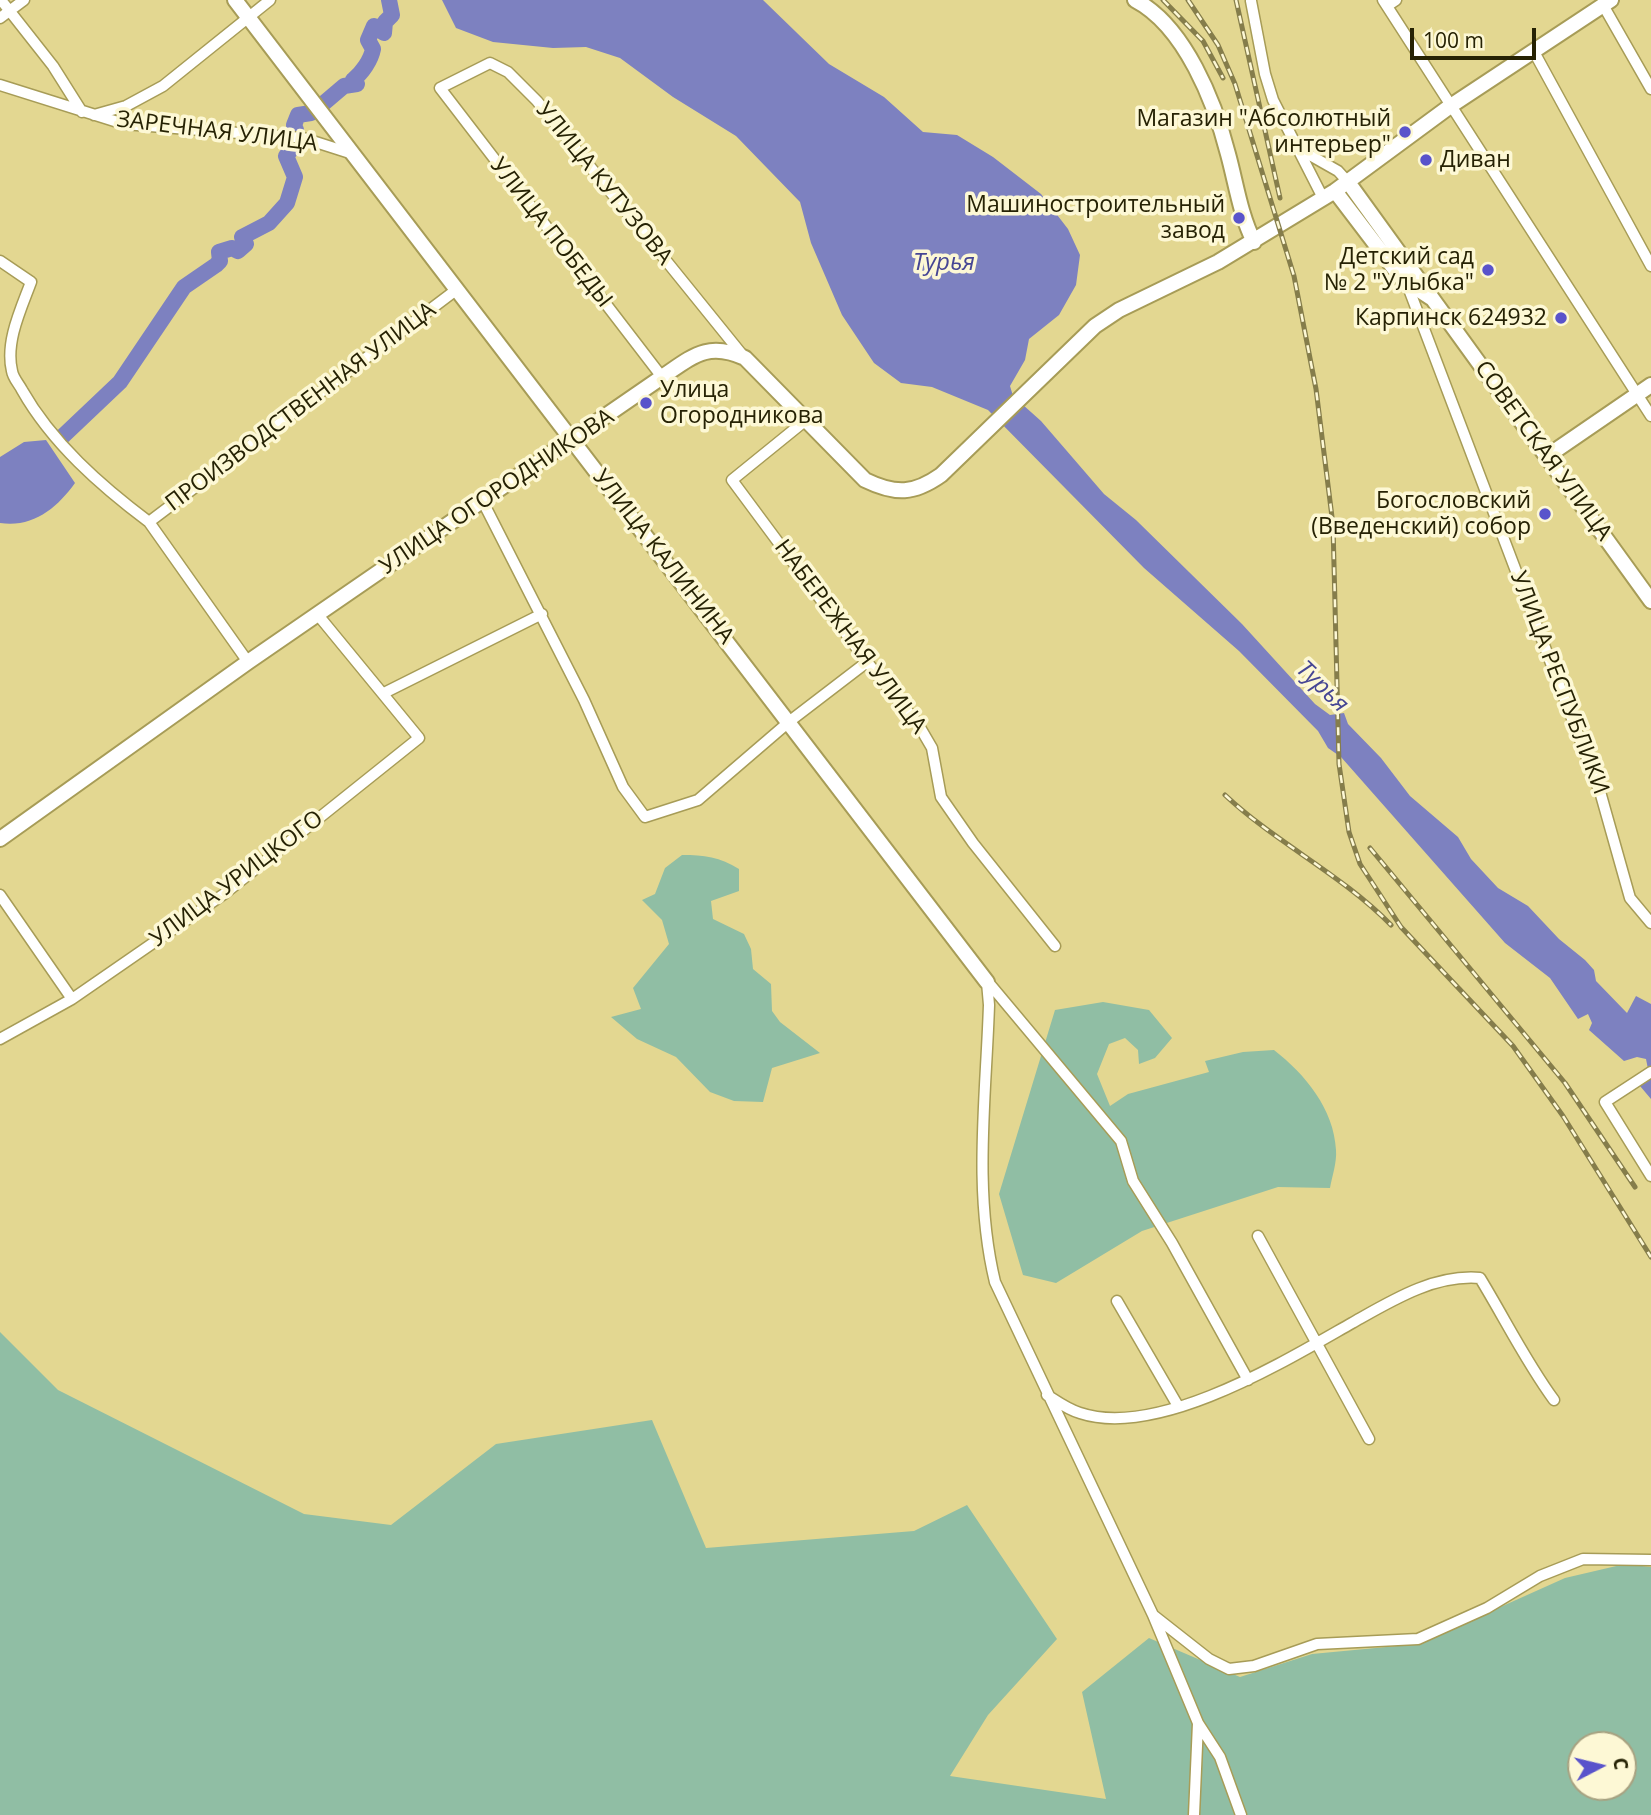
<!DOCTYPE html>
<html>
<head>
<meta charset="utf-8">
<style>
  body { margin:0 }
  #map { position:relative; width:1651px; height:1815px; overflow:hidden; background:#e3d791; font-family:"Open Sans",sans-serif }
  canvas { display:block }
  .north { position:absolute; left:1567px; top:1731px; width:70px; height:70px; box-sizing:border-box; background:#fdf8d5; border:2px solid #a7a281; border-radius:50%; rotate:83deg; font-size:19px; font-weight:700; line-height:28px; text-align:center; color:#262204 }
  .north::after { content:''; display:block; margin:auto; width:24px; height:32px; background:#5953cb; clip-path:polygon(50% 0,100% 100%,50% 72%,0 100%) }
  .scale { position:absolute; left:1410px; top:28px; width:126px; height:32px; box-sizing:border-box; border:4px solid #262204; border-top:0; padding-left:9px; font-size:21px; line-height:24px; white-space:nowrap; color:#262204; -webkit-text-stroke:5px #fdf8d5; paint-order:stroke }
</style>
</head>
<body>
<div id="map">
<canvas width="1651" height="1815"></canvas>
<div class="north">С</div>
<div class="scale">100 m</div>
</div>
<script>
const g = document.querySelector('canvas').getContext('2d');
g.lineJoin = 'round';
function fillPath(path, color) {
  g.fillStyle = color;
  g.fill(path, 'evenodd');
}
function stroke(path, color, width, dash) {
  g.strokeStyle = color;
  g.lineWidth = width;
  g.lineCap = dash ? 'butt' : 'round';
  g.setLineDash(dash || []);
  g.stroke(path);
}
function label(font, color, halo, rows, align = 'center') {
  g.font = font + ' "Open Sans",sans-serif';
  g.lineWidth = 7;
  g.setLineDash([]);
  g.textBaseline = 'middle';
  g.strokeStyle = halo;
  g.fillStyle = color;
  for (const [text, x, y, turn = 0] of rows) {
    g.save();
    g.translate(x, y);
    g.rotate((+turn || 0) * Math.PI / 180);
    g.textAlign = isNaN(turn) ? turn : align;
    if (halo) g.strokeText(text, 0, 0);
    g.fillText(text, 0, 0);
    g.restore();
  }
}
fillPath(new Path2D(`
  M682,855C704,855 720,857 739,869V891L711,901L713,919L744,934L751,949L753,969L771,984L772,1011L780,1022L820,1053L772,1068L763,1102L734,1101L710,1092L676,1057L637,1039L611,1017L641,1009L633,988L669,944L662,920L642,900L655,894L665,868Z
  M1103,1002L1149,1010L1172,1038L1155,1058L1139,1064L1138,1050L1125,1038L1109,1044L1097,1074L1110,1106L1128,1094L1209,1072L1205,1061L1243,1052L1274,1050C1305,1074 1334,1109 1336,1150C1337,1162 1332,1177 1330,1188L1278,1187L1142,1231L1056,1283L1023,1275L999,1194L1055,1010Z
  M0,1332L58,1390L304,1514L391,1525L496,1444L652,1420L706,1548L914,1531L967,1505L1057,1639L988,1715L950,1776L1106,1799L1082,1692L1149,1638L1240,1677L1312,1654L1418,1644L1565,1578L1625,1564L1651,1567V1815H0ZM1581,1745H1623V1787H1581Z`), '#90bea4');
fillPath(new Path2D(`
  M442,0H763L829,64L884,97L923,132L957,135L993,157L1041,194L1068,229L1080,255L1076,285L1059,315L1029,339L1025,360L1010,386L1013,396L1041,421L1104,494L1136,520L1242,624L1315,704L1330,715L1344,713L1348,724L1381,758L1410,796L1458,837L1471,859L1498,888L1528,906L1559,939L1585,960L1594,970L1596,981L1627,1013L1636,996L1651,1004V1099L1640,1086L1650,1079L1646,1059L1637,1057L1624,1061L1589,1030L1592,1023L1588,1014L1578,1019L1550,978L1505,943L1341,757L1328,748L1318,731L1239,651L1144,568L988,410L932,387L901,383L874,363L842,315L811,243L800,202L736,136L673,97L620,58L586,47L553,48L493,42L456,28Z
  M46,440L75,483C57,508 33,528 0,523V457L24,442Z`), '#7d81c0');
stroke(new Path2D(`
  M324,103L344,86L357,84L353,80C362,73 371,60 373,49L368,40L374,26L384,33L385,22L392,15L389,0
  M296,130L294,125L298,115L311,113
  M62,437L120,382L184,287L216,265L220,261L219,252L232,248L238,251L246,244L242,237L269,223L287,203L295,177L286,156L291,150`), '#7d81c0', 16);
const street = new Path2D(`
  M1,0L53,66L82,112
  M1383,0L1651,416
  M1251,1L1265,74L1273,100L1323,198
  M1603,5L1651,89
  M1387,6L1396,0
  M0,18L24,0
  M1533,50L1651,266
  M0,85L124,124L303,138L353,154
  M94,115L126,106L163,86L270,0
  M1301,150L1338,171L1348,182
  M0,261L31,282C21,309 5,342 12,371C13,378 19,384 22,390C52,443 101,486 149,522
  M1407,284L1601,795L1630,898L1651,923
  M662,377L440,88L490,63L508,72L537,101L744,357
  M806,420L732,480L867,662L918,724L932,748L941,797L973,843L1055,946
  M483,502L584,700L623,787L645,817L698,800L790,721L867,662
  M248,662L149,522L456,290
  M384,693L542,614
  M0,895L72,999
  M987,982L989,1005C986,1097 973,1191 995,1282L1153,1615L1198,1723L1194,1815
  M988,982L1121,1141L1133,1181L1172,1243L1248,1380
  M0,1039L72,999L224,894L419,738L318,615
  M1651,1072L1605,1102L1651,1176
  M1258,1236L1369,1439
  M1117,1301L1178,1406
  M1047,1395C1058,1402 1067,1409 1080,1413C1158,1439 1285,1361 1352,1323C1391,1301 1434,1274 1480,1278C1505,1319 1526,1362 1554,1400
  M1153,1615L1209,1659L1229,1669L1254,1666L1317,1644L1418,1639L1487,1608L1540,1576L1583,1559L1651,1560
  M1198,1723L1220,1757L1241,1815`);
const secondary = new Path2D(`
  M235,0L987,982
  M1135,0C1185,26 1215,103 1228,154C1236,183 1240,214 1254,242
  M1348,182L1651,601
  M1335,191L1402,279L1431,298
  M1546,457L1651,385
  M0,839L248,662L662,377C693,356 708,341 745,358L865,480C896,495 914,494 941,475L1095,326L1119,310L1218,262L1335,191L1449,107L1611,0`);
stroke(street, '#a79c57', 13);
stroke(secondary, '#a79c57', 18);
stroke(street, '#fff', 10);
stroke(secondary, '#fff', 14);
const rail = new Path2D(`
  M1163,0L1203,41L1223,78
  M1188,0L1218,45L1235,84L1294,276L1316,389L1333,525L1339,764L1349,832L1360,864L1401,927L1513,1046L1563,1116L1651,1257
  M1236,0L1280,198
  M1225,795C1276,843 1341,874 1391,925
  M1370,848L1565,1083L1635,1187`);
stroke(rail, '#857d4b', 5);
stroke(rail, '#fdf8d5', 2.5, [8]);
for (const [x, y, r, color] of [
  [1405,132,7,"#5953cb"],
  [1426,160,7,"#5953cb"],
  [1239,218,7,"#5953cb"],
  [1488,270,7,"#5953cb"],
  [1561,318,7,"#5953cb"],
  [646,403,7,"#5953cb"],
  [1545,514,7,"#5953cb"]
]) {
  const dot = new Path2D();
  dot.arc(x, y, r, 0, 2 * Math.PI);
  g.fillStyle = color;
  g.fill(dot);
  stroke(dot, '#fdf8d5', 2.5);
}
label('23px', '#262204', '#fdf8d5', [
  ["Магазин \"Абсолютный",1391,119],
  ["интерьер\"",1391,145],
  ["Диван",1440,160,"left"],
  ["Машиностроительный",1225,205],
  ["завод",1225,231],
  ["Детский сад",1474,257],
  ["№ 2 \"Улыбка\"",1474,283],
  ["Карпинск 624932",1547,318],
  ["Улица",660,390,"left"],
  ["Огородникова",660,416,"left"],
  ["Богословский",1531,501],
  ["(Введенский) собор",1531,527]
], 'right');
label('23px', '#262204', '#fdf8d5', [
  ["ЗАРЕЧНАЯ УЛИЦА",217,132,7],
  ["УЛИЦА КУТУЗОВА",604,184,51],
  ["УЛИЦА ПОБЕДЫ",551,233,52],
  ["ПРОИЗВОДСТВЕННАЯ УЛИЦА",301,407,-37],
  ["СОВЕТСКАЯ УЛИЦА",1543,451,54],
  ["УЛИЦА ОГОРОДНИКОВА",497,492,-34],
  ["УЛИЦА КАЛИНИНА",663,557,52],
  ["НАБЕРЕЖНАЯ УЛИЦА",850,637,53],
  ["УЛИЦА РЕСПУБЛИКИ",1559,683,69],
  ["УЛИЦА УРИЦКОГО",237,879,-37]
]);
label('italic 24px', '#464694', '#fdf8d5', [
  ["Турья",944,263],
  ["Турья",1322,687,44]
]);
</script>
</body>
</html>
